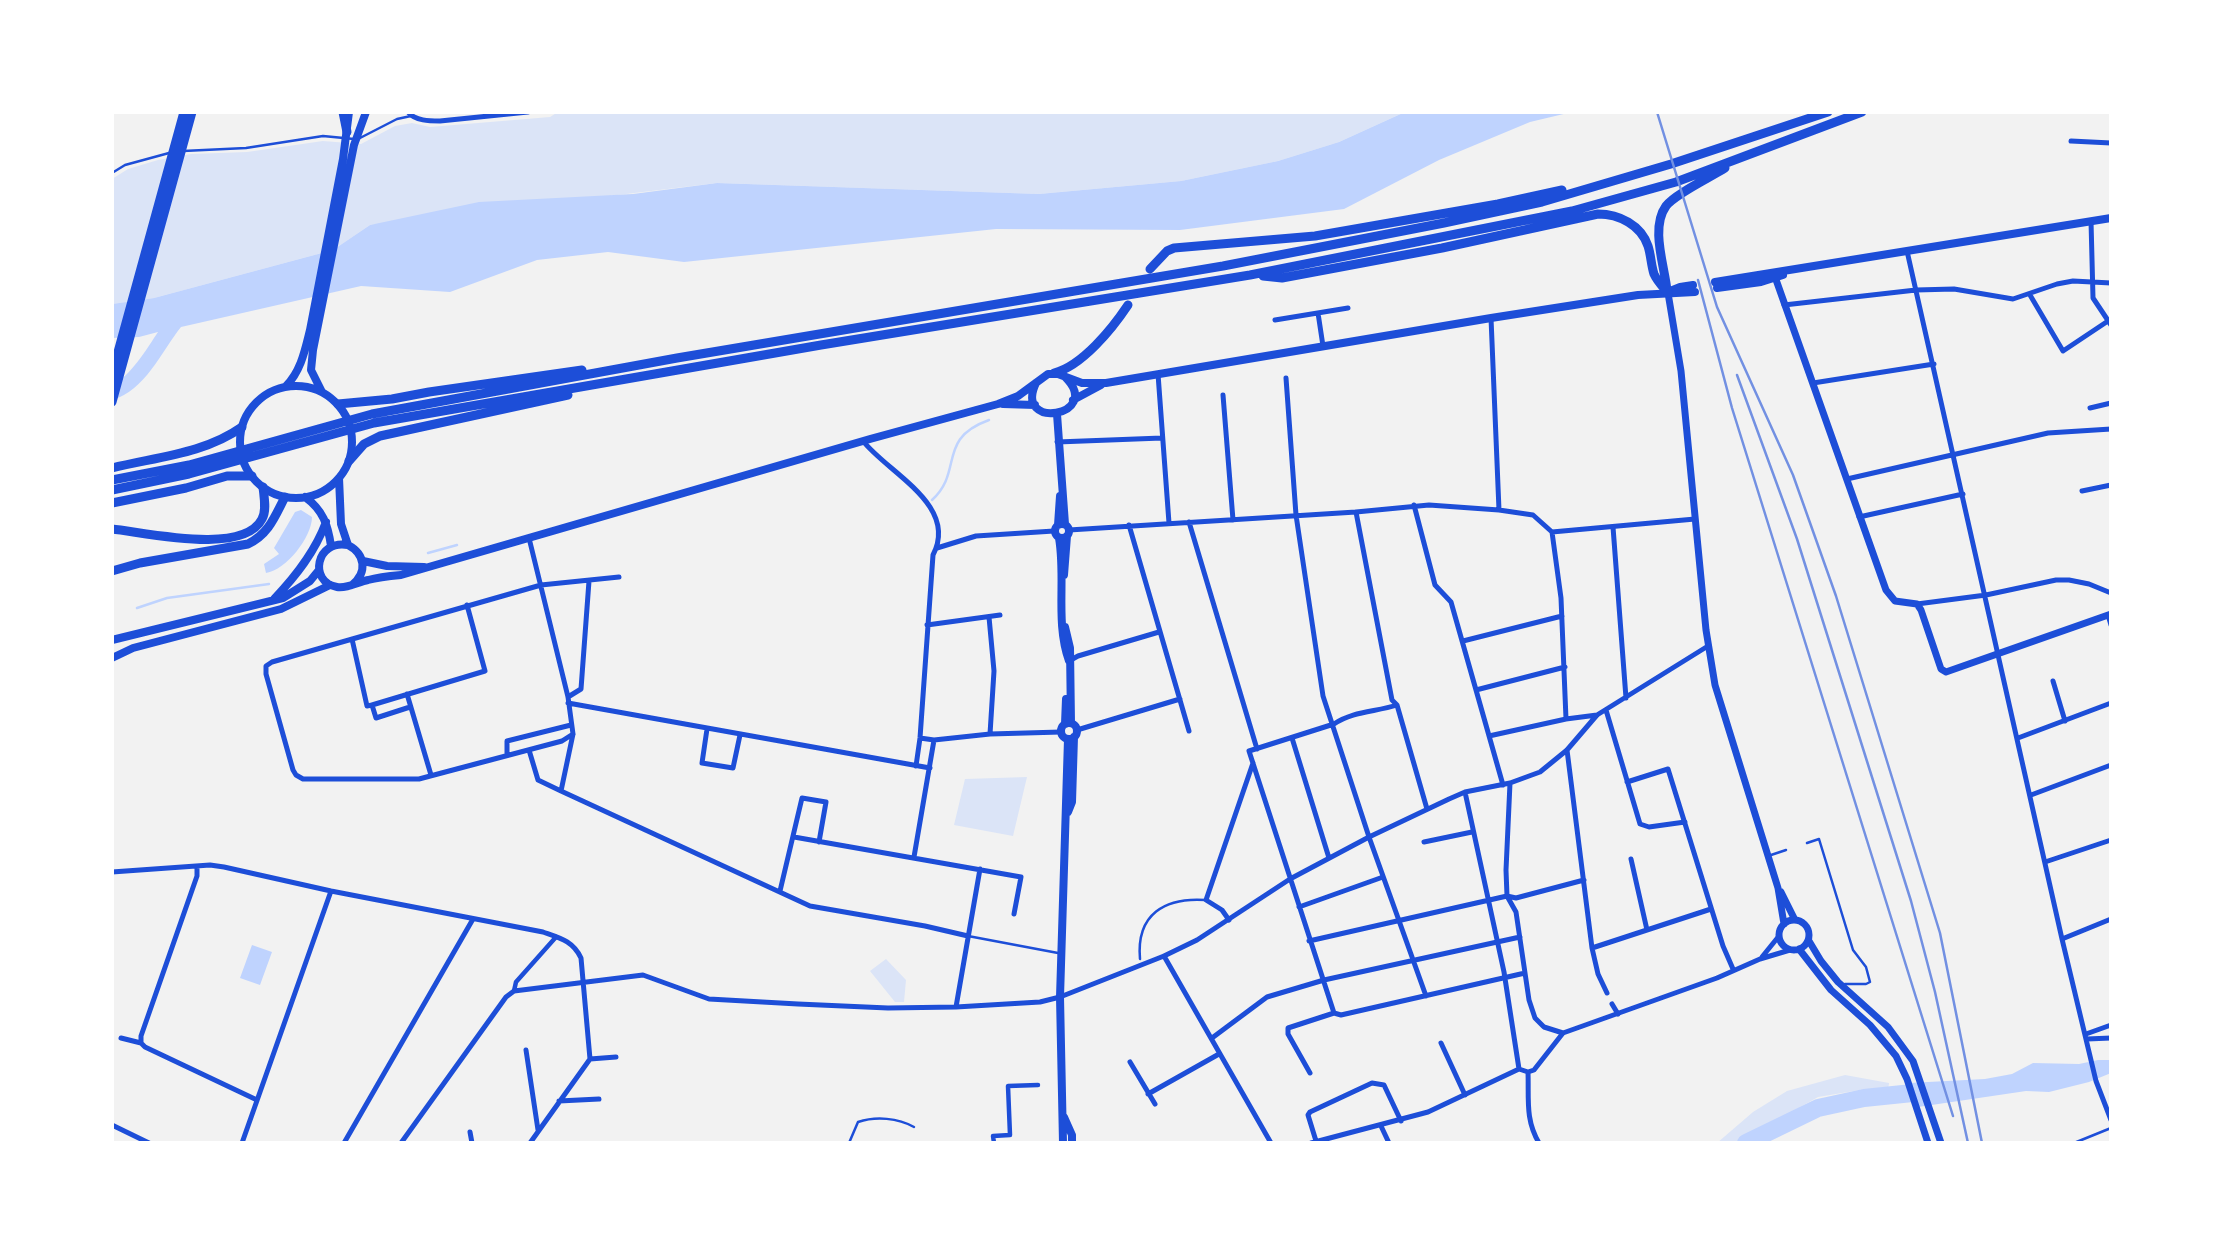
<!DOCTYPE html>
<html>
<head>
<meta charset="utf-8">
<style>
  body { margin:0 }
  #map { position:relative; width:2223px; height:1255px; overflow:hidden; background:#f2f2f2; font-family:"Alegreya Sans",sans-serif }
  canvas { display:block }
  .frame { position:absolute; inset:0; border:114px solid #fff; pointer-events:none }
</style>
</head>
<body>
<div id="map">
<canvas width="2223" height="1255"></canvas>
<div class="frame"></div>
</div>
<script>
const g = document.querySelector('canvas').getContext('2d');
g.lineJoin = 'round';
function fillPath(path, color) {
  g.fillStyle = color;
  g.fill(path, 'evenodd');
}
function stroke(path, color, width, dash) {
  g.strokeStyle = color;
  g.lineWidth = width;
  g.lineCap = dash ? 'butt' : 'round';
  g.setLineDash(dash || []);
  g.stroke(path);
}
fillPath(new Path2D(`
  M558,112H1405L1339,142L1278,161L1181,181L1039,194L717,183L370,225L333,250L154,298L112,304V179L128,169L158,160L191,154L247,152L323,141L361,144L395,126L412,123L430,127L550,117Z
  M1027,777L1013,836L954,825L965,779Z
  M886,959L906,980L904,1002H895L870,971Z
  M1845,1075L1889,1083L1888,1090L1866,1089L1818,1097L1737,1143H1717L1753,1112L1787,1091Z`), '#dbe4f7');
fillPath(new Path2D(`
  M1405,112H1572L1530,122L1439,160L1344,209L1180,230L996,229L684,262L608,252L537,260L450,292L361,286L181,327C161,352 145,391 112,400V384C129,379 148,347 158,332L139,337L112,338V304L154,298L333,250L370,225L479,202L633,194L717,183L1039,194L1181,181L1278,161L1339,142Z
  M301,510L312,517C312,537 286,570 266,573L264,564L279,554L274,548L295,512Z
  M252,945L272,952L260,985L240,978Z
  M2098,1060H2111V1073L2089,1082L2049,1092L2026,1091L1918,1107L1909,1083L1985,1079L2012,1074L2033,1063L2079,1064Z`), '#bfd3fe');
stroke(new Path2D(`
  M932,500C964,471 936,439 989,420
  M428,553L457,545
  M137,608L167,598L269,584`), '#bfd3fe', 2.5);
stroke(new Path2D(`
  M1746,1143L1818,1108L1864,1098L1932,1091`), '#bfd3fe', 18);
stroke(new Path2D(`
  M360,138L397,119L411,116
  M183,151L246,148L323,136L354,139
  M112,173L125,165L169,153
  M1807,843L1819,839L1853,950L1866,967L1870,982L1866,984H1845
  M1771,855L1786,850
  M968,936L1058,953
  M1140,959C1136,914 1165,897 1206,900
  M849,1143L858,1122C876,1116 898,1118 914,1127
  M2074,1143L2111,1128`), '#1d4ed8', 2.5);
stroke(new Path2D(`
  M514,991L516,982L556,937
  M994,1143L993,1136L1010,1135L1008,1086L1038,1085`), '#1d4ed8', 4.5);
stroke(new Path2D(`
  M408,112C415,121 430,121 440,121L528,112
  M2071,141L2111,143
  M2091,221L2093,298L2111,325
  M1907,251L2062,939L2096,1081L2111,1120
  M2030,295L2063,351L2108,321
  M1784,305L1916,290L1954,289L2013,299L2057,284L2073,281L2111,283
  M1318,313L1323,346
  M1491,318L1499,510
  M1275,320L1348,308
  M1158,374L1169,523
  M1286,378L1296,515L1323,696L1369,837L1426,996
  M1813,383L1934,364
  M1223,395L1233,520
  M2090,408L2111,403
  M863,441C888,473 959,505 933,555L920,738L916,766
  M1057,442L1162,438
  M1847,479L2048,433L2111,429
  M2082,491L2111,485
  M1414,505L1435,585L1451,602L1503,785
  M1356,512L1392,700L1397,705L1427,809
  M1859,517L1963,494
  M1189,522L1257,749
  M1129,525L1189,731
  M1613,527L1626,698
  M1069,530L1356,512L1429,505L1499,510L1533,515L1552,532L1695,519
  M1552,532L1561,598L1566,719
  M937,548L976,536L1054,531
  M1917,604L1986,595L2056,580H2069L2089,584L2111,593
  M2108,615L2111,625
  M989,617L994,671L990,734
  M927,625L1000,615
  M352,639L367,706L372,705L485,671L467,605
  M1463,641L1562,616
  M1069,661L1078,656L1159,632
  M2053,681L2065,721
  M1476,690L1565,667
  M407,694L431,775
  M568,697L581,689L589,581
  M568,703L930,768
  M372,705L376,718L410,707
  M1606,710L1640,824L1649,827L1685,822
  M707,729L702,763L733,768L740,735
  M1077,730L1180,699
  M573,734L562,741L419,779H303L296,775L293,770L266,674V666L272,662L541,585L619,577
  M1489,736L1566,719L1597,715
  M920,738L934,740L990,734L1061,732
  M1292,738L1329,858
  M2018,738L2111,703
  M529,750L538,780L561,791L573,734L568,697L529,538
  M1567,750L1592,948L1598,974L1607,993
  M507,755V741L571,725
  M1627,782L1668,769L1723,946L1733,969
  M1510,783L1506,870L1507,896L1516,912L1529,1000L1535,1018L1544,1027L1563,1033
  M561,791L810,906L925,926L968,936
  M1465,792L1504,972L1519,1069L1528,1072
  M2031,795L2111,765
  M794,837L1021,877L1014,914
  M1424,842L1472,832
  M914,857L934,740
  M1631,859L1647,930
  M2045,862L2111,840
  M197,866V876L141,1036V1043L145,1047L257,1100
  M112,872L210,865L224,867L331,891L543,932C560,938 573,941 581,958L590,1059L530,1143
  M780,891L802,798L826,802L819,842
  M1299,907L1383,877
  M1229,920L1222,910L1206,900L1253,763
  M2062,939L2111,919
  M1309,941L1507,896L1516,898L1584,880
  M1592,948L1711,909
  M1164,956L1271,1143
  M1762,957L1779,936
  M1612,1004L1618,1014
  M956,1007L980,869
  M1334,1013L1249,751L1334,724C1353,711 1376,712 1397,705
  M2086,1034L2111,1025
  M121,1038L141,1043
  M1212,1038L1267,997L1324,980L1520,937
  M2087,1039L2111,1038
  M1441,1043L1465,1095
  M526,1050L538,1130
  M590,1059L616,1057
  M1130,1062L1155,1104
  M1528,1072L1534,1070L1563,1033L1717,978L1760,959L1790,950
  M1528,1072C1529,1099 1525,1119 1539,1143
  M1310,1073L1288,1034V1028L1334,1013L1341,1015L1525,973
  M1148,1094L1219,1054
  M559,1101L599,1099
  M112,1125L149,1143
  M1381,1126L1389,1143
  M470,1132L472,1143
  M1316,1141L1308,1115L1310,1112L1372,1083L1384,1085L1401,1121
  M242,1143L331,891
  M344,1143L473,919
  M401,1143L506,997L514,991L643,975L709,999L798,1004L888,1008L956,1007L1040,1002L1060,997L1164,956L1197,940L1290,879L1369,837L1449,799L1465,792L1510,783L1540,772L1567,750L1597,715L1708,646
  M1311,1143L1428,1112L1519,1069`), '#1d4ed8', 5);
stroke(new Path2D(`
  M1774,274L1886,590L1895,601L1917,604L1921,610L1941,669L1946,672L2111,614
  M1668,293L1681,371L1706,630L1715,685L1778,888L1784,924
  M1781,892L1795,920
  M1779 935a15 15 0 1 1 30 0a15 15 0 1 1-30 0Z
  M1809,941L1821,961L1838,982L1888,1027L1913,1061L1941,1143
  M1799,949L1831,990L1870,1025L1896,1056L1907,1079L1928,1143`), '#1d4ed8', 7);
stroke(new Path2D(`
  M1715,282L2111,218
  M1717,288L1761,282L1783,275
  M1670,291L1680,287L1693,285
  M1036,383C1013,431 1103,416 1066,378
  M240 442a56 56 0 1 1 112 0a56 56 0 1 1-112 0Z
  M286,386C301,371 305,350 310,330L343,159L349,112
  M322,392L311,370L313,350L354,145L366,112
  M1073,400L1101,385
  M1003,404L1035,405
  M1057,414L1065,524
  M339,478L341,524L348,545
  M305,497C323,510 328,525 331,546
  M1055 531a7 7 0 1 1 14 0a7 7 0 1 1-14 0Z
  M1058,525L1060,496
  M1059,538C1066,578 1055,622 1069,661
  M363,561L387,566L424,567
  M1064,575L1067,536
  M352,585C368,572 365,554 348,545C316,539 308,582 337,587C347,589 358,582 368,580C379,577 390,576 401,575L870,439L998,404L1018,396L1048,374H1058L1082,383H1106L1491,318L1638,295L1695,292
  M274,599C296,576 315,552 326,522
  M1065,627L1070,648L1071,723
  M112,640L283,598L310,581L319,570
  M112,658L133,648L281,609L330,585
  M1061 731a8 8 0 1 1 16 0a8 8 0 1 1-16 0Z
  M1065,724L1066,699
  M1068,812L1072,802L1074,737
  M1064,1117L1072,1135V1143
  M1063,1143L1060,997L1068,739`), '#1d4ed8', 8);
stroke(new Path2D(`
  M343,112L347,132
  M1150,269L1167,251L1174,248L1315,236L1498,204L1562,190
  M1263,276L1282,278L1442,248L1598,214C1619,214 1641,225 1648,246C1651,255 1651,265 1654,274C1657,281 1663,287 1668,293
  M1667,291C1665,267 1650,228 1666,206C1675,194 1711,177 1725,168
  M1054,373C1082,366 1112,329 1128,305
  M112,374L184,112
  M112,402L192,112
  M338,404L392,399L429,392L582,370
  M349,461L364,444L380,436L568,395
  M112,468C156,457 204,454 242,427
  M112,480L189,465L372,414L677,358L1223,266L1444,223L1542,202L1671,164L1828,112
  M112,490L189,474L374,423L821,345L1250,275L1572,211L1676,182L1862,112
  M112,503L186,488L227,476H252
  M112,529C144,532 243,556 262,519C267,510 264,497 263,487
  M112,571L140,563L248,544C269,534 275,516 285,497`), '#1d4ed8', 9);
stroke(new Path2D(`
  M1657,112L1717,307L1793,475L1836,596L1940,933L1982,1143
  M1698,280L1732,408L1953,1116
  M1737,375L1797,539L1911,901L1935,992L1968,1143`), '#7290e2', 2.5);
</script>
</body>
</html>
